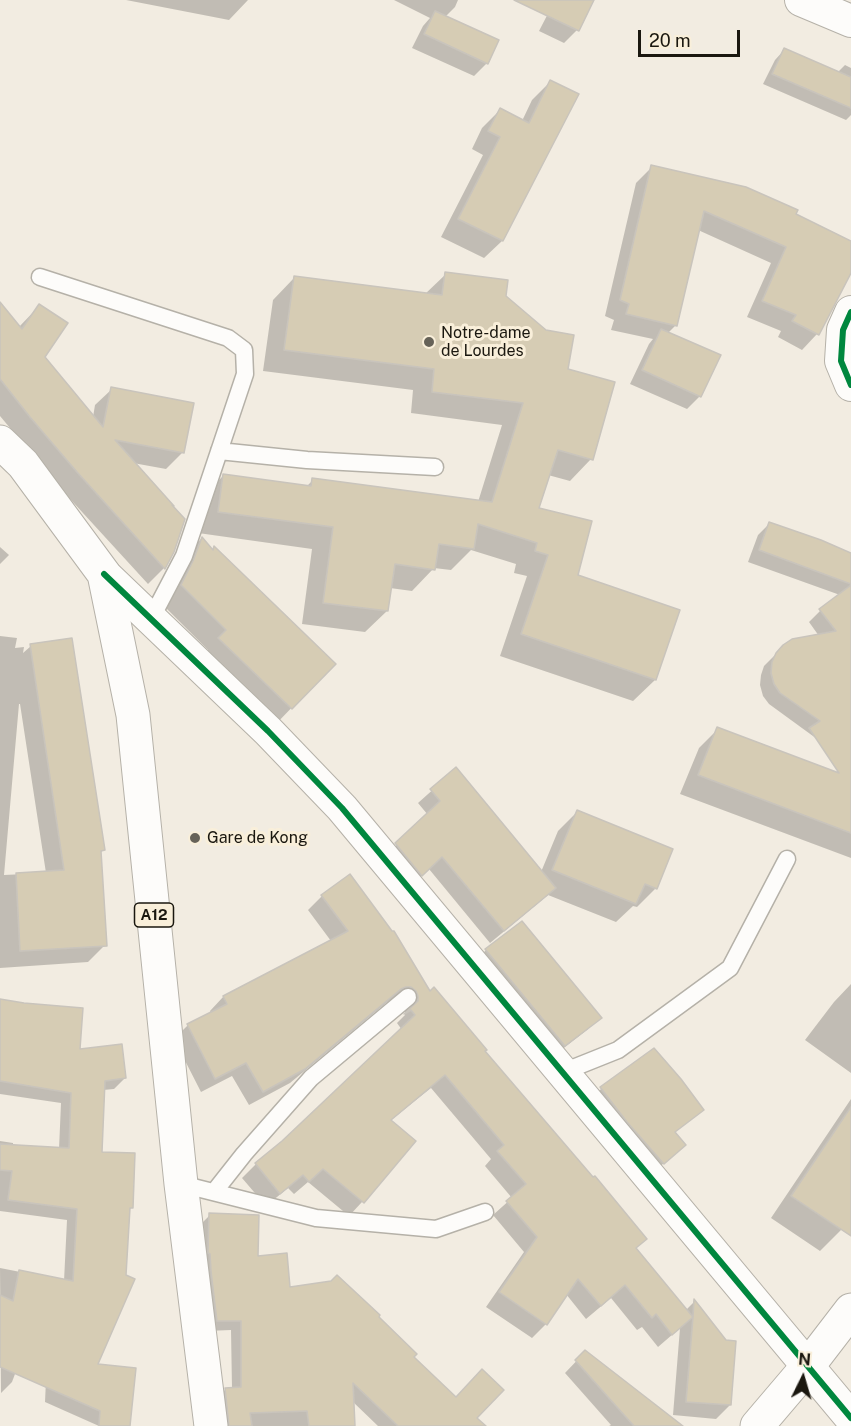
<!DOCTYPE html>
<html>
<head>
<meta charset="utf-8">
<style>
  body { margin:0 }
  #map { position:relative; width:851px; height:1426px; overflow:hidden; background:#f2ece1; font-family:"Public Sans",sans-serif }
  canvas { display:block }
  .north { position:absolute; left:773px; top:1348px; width:60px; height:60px; -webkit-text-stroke:4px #f9efda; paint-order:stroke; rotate:5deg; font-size:16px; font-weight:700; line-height:24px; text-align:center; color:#1a170f }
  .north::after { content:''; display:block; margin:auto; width:21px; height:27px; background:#1a170f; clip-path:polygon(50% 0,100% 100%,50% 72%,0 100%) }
  .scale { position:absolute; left:638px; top:30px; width:102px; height:27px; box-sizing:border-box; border:3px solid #1a170f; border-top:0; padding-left:8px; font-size:18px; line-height:21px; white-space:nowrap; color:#1a170f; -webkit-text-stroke:4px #f9efda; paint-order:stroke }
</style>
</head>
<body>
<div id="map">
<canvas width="851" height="1426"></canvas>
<div class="north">N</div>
<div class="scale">20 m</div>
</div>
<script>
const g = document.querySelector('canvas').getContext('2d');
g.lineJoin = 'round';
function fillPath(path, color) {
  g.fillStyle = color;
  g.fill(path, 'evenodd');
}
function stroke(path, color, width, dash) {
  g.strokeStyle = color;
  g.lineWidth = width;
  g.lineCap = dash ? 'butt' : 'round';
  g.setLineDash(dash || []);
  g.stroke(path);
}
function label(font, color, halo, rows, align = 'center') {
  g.font = font + ' "Public Sans",sans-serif';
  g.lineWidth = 6;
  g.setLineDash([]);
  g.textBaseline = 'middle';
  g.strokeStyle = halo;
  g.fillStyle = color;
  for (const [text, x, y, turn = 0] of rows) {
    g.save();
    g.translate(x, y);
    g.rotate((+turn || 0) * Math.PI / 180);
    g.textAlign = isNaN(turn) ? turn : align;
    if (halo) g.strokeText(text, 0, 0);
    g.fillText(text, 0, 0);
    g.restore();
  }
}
fillPath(new Path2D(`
  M126,0H248L229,20Z
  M394,0H458L455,7L445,17L487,63L474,76L412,48L423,26L430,18Z
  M555,0H593L577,30L564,43L539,31Z
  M785,49L837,73L845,65L851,68V115L846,120L763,84L775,60Z
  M550,82L577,95L502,241L484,258L441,237L483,155L472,149L482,128L500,110L522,121L532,100Z
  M652,167L794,215L851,243V273L817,334L802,350L778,337L781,331L747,317L771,263L698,230L676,325L668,333L700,396L687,409L630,384L649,344L653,339L611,330L614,320L605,316L636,183Z
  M446,274L504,297L567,370L591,459L570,481L548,475L537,509L577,576L655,680L633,701L500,656L527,576L514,573L516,564L471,550L451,570L434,568L412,591L390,588L387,611L365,632L302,624L312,549L198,533L202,497L224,475L306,487L313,480L478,502L502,425L411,413L413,390L263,371L273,300L294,278L424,295Z
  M0,304L19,327L39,306L43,357L93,417L95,405L112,389L182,453L166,469L133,463L173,551L164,568L148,584L61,489L0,416Z
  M770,523L851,555V726L828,747L769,704L763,696L760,685L761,675L764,666L784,646L819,636L809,622L820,611L840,595L748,562L758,535Z
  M201,539L212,550L214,548L334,664L273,727L200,658L208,650L163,605L183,557Z
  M0,547L9,555L0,564Z
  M0,636L17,638L15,648L24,647L23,653L31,646L104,849L99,854L105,945L88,962L0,968ZM19,704H20L46,873L4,875Z
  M718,729L851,779V858L680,794L699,748Z
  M456,769L541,872L558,831L577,812L656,888L637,907L633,906L616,922L548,895L490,943L429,869L408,888L383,858L428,815L418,803Z
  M322,896L429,993L483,1052L645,1239L635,1249L686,1310L694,1302L730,1405L716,1419L673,1415L680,1328L658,1347L642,1327L637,1330L611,1298L586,1319L566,1294L546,1324L532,1338L486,1307L524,1252L493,1215L512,1198L485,1166L491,1159L431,1088L390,1121L362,1202L349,1216L308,1182L294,1194L288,1188L266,1206L242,1178L256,1164L283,1142L402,1030L397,1023L405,1015V1010L402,1004L397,1000H390L386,1003L290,1083L249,1105L232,1076L201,1092L174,1039L188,1025L211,1014L210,1011L223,997L331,941L308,910Z
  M486,950L600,1017L587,1030L551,1058L474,963Z
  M851,984V1073L805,1040L834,1002Z
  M0,1001L78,1051L125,1078L114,1089L103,1090L100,1153L131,1208L128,1211L96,1366L125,1426H99L45,1402L50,1291L64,1281L67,1220L0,1211V1141L13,1143V1146L59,1149L61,1103L0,1094Z
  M654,1050L702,1110L673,1133L678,1151L657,1169L595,1095L601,1089Z
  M851,1099V1215L841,1230L820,1251L771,1218Z
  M210,1215L289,1288L377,1317L412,1357L468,1426H378L352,1401L353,1426H219L216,1399L226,1389H232L231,1330L207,1331L200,1225Z
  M0,1268L51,1278L12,1382L1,1393Z
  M585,1352L666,1426H609L611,1425L565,1373Z`), '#0003');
const building = new Path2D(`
  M514,0H594L579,31Z
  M435,11L499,40L488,64L424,34Z
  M784,48L851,77V108L772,74Z
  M550,80L579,94L503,241L458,219L500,137L488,131L500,108L529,123Z
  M651,165L746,187L798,210L796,214L851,241V273L819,335L792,321L796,315L762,301L786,247L704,211L677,326L626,314L629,304L620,300Z
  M445,272L508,280L506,296L546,330L574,335L568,369L615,382L593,460L558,450L539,508L592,521L578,575L680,610L656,680L521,634L548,555L535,551L537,543L478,524L474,549L439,544L435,570L395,564L388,611L323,603L333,527L218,512L223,474L311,486L312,478L492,502L523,403L432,392L434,369L284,350L294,276L442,295Z
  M0,302L22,329L39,304L68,323L45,357L103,427L111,387L194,403L184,453L115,440L174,506L172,505L185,519L174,552L165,569L77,472L30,417L0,379Z
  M661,329L721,355L701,397L642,370Z
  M769,522L821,540L851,553V584L759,550Z
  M202,537L213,550L214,546L336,664L292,709L218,638L226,630L181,585L193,561Z
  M851,585V833L698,775L717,727L839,773L809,728L820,721L780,693L774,684L771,673L772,662L776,653L783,645L792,639L836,631L819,609Z
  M72,638L105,850L101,851L107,946L20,951L16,873L64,870L30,644Z
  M456,767L556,888L504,931L442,857L422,876L395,843L440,801L430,789Z
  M577,810L673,849L657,889L645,884L636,904L552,870Z
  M350,874L392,931H394L430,991L434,987L487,1050L485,1051L593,1177L595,1176L647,1239L636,1248L693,1317L694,1299L726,1340L736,1341L731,1405L686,1402L693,1317L672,1335L656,1314L652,1318L625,1285L601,1306L578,1279L547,1325L499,1292L537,1237L506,1201L526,1184L497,1151L504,1145L445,1075L391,1120L416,1141L364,1203L323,1169L309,1182L303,1175L280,1194L255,1163L282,1141L415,1015L411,1010L404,1014L418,1001V996L416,991L411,987H406L401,989L305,1069L263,1092L246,1063L215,1079L187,1024L227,1004L223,996L348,931L321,895Z
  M522,921L602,1018L565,1046L485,949Z
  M0,999L24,1003L83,1008L80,1049L122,1044L126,1078L105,1081L102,1152L135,1153L133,1208H130L126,1275L135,1279L98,1364L136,1368L130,1426H99L100,1411L0,1367V1295L13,1301L19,1270L73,1281L77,1209L8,1200L12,1171L0,1170V1144L69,1148L71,1093L0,1081Z
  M654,1048L681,1079L704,1110L675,1132L686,1145L664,1164L627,1122L600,1087Z
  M851,1107V1236L791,1196Z
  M209,1213L259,1215L258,1256L287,1253L290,1287L331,1281L337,1275L380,1315L379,1317L417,1354L414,1357L456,1397L482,1369L504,1390L477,1418L486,1426H398L353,1383L355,1426H309L307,1411L250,1413L252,1426H229L225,1388L241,1387V1321H217L211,1271L210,1254L208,1253Z
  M585,1350L683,1426H634L575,1360Z`);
fillPath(building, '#d6ccb4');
stroke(building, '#c9c4bc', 1.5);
const service = new Path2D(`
  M40,277L228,338L244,350L245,374L184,556L151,619
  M219,451L307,460L435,467
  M563,1072L618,1050L730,968L787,859
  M181,1184L316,1218L436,1229L485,1212
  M214,1192L244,1154L311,1078L408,997`);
const minor = new Path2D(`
  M801,0L851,21
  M851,312L843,330L841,361L851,385
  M104,574L268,731L342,808L851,1418`);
const tertiary = new Path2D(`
  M757,1426L808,1366L851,1310`);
const primary = new Path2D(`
  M0,442L23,464L104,574L133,715L181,1184L211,1426`);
stroke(service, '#b5b1a8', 19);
stroke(minor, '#b5b1a8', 34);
stroke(tertiary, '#b5b1a8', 35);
stroke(primary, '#b5b1a8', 35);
stroke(service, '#fdfcfa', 16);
stroke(minor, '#fdfcfa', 32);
stroke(tertiary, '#fdfcfa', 33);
stroke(primary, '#fdfcfa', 33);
stroke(new Path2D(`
  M851,312L843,330L841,361L851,385
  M104,574L268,731L342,808L851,1418`), '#00873e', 6);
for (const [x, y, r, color] of [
  [429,342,6,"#666258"],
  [195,838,6,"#666258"]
]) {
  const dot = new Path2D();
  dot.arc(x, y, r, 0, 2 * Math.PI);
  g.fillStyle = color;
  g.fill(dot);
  stroke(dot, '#f9efda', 2);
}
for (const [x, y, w] of [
  [154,915,39]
]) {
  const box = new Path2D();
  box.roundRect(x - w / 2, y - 12, w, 24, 4.5);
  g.fillStyle = '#f9efda';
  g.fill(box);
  stroke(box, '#1a170f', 1.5);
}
label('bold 15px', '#1a170f', null, [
  ["A12",154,915]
]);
label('16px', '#1a170f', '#f9efda', [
  ["Notre-dame",441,333],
  ["de Lourdes",441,351],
  ["Gare de Kong",207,838]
], 'left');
</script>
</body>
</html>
